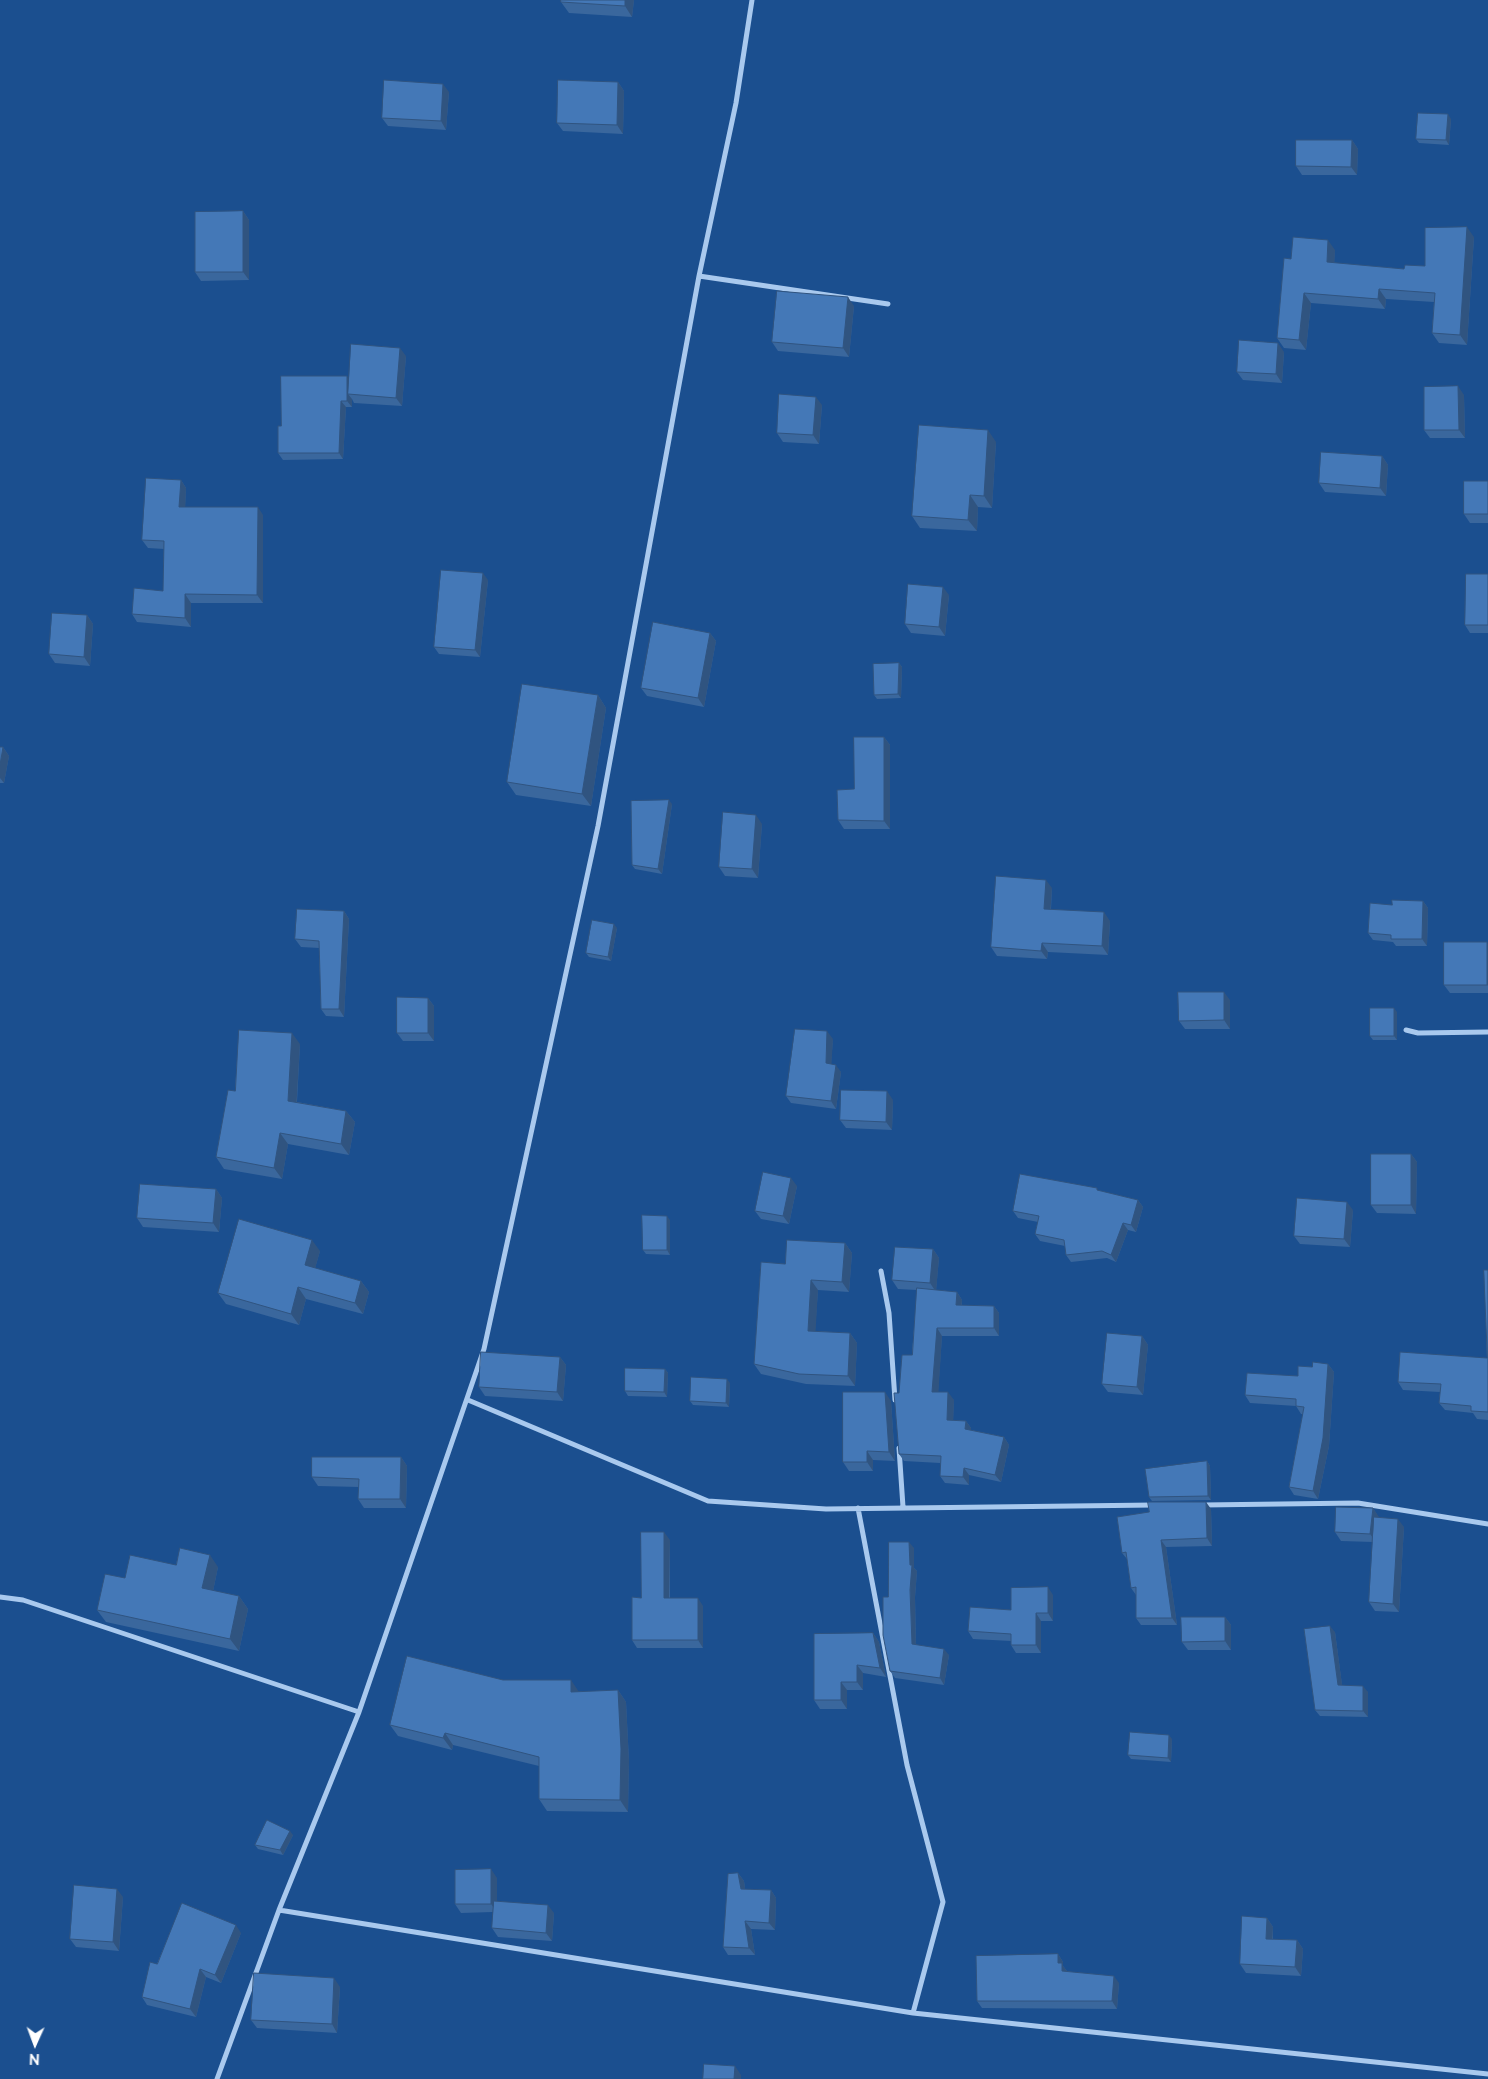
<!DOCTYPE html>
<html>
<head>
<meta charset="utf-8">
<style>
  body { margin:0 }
  #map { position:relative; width:1488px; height:2079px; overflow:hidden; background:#1b4f8f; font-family:Raleway,sans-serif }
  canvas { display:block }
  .north { position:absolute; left:10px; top:2019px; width:50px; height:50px; -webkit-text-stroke:4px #1b4f8f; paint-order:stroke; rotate:182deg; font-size:14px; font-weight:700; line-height:20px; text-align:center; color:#fff }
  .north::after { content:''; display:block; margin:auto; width:18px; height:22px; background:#fff; clip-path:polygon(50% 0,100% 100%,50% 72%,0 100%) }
</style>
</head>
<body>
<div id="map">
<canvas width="1488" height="2079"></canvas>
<div class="north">N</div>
</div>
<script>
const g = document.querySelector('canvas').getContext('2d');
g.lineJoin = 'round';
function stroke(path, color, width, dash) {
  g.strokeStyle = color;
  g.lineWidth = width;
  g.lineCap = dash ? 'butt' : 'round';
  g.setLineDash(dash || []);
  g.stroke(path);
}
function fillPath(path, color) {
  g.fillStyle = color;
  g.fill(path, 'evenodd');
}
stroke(new Path2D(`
  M699,276L888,304
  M1406,1030L1418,1033L1488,1032
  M881,1271L889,1313L895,1400
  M468,1400L708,1501L826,1509L1154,1505
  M899,1448L903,1507
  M1203,1505L1358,1503L1488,1524
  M858,1508L907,1765L943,1902L913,2013
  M0,1597L23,1600L359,1712
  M279,1910L913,2013L1488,2074
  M217,2079L279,1910L359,1712L484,1349L598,826L699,276L736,103L752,0`), '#a9c9ee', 5);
fillPath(new Path2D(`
  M634,0L632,17L569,13L561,2Z
  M618,82L624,91L623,134L563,131L557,123Z
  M449,92L446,130L388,126L382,118Z
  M1451,119L1449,145L1419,143L1416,139Z
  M1352,140L1358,149L1357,175H1302L1296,166Z
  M243,211L249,220V280L201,281L195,272Z
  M1474,237L1467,345L1439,343L1432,333L1434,302L1386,299L1385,309L1311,303L1306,350L1284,348L1277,338L1291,259L1335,250L1334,263L1404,269L1425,266Z
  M854,306L849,357L778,351L772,342Z
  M1284,352L1282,383L1243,380L1237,372Z
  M406,356L402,406L354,403L352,399V407H346L343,459L283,460L278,453L281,426L349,379Z
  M1464,395L1465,438H1430L1424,430Z
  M822,405L819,444L783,442L777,433Z
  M996,442L992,508L978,507L977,531L920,528L912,516Z
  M1382,456L1388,465L1386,496L1325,492L1319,483Z
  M181,480L186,488L185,507L263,515V603H191V627L137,622L132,614L163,591L164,549L148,548L142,540Z
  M1488,481V523H1470L1464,514Z
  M1488,574V633H1470L1465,625Z
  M488,580L480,657L439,654L434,647Z
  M949,595L945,636L911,633L905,624Z
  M87,615L93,624L90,666L55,663L49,654Z
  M710,633L716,641L704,707L647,696L641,688Z
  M899,663L902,667L901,698L877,699L874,695Z
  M598,695L606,708L591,806L516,795L507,782Z
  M884,737L890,745V829H844L838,820L854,789Z
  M0,747H3L9,756L4,783H0Z
  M672,804L662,874L635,869L632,865Z
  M762,824L758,878L725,876L719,867Z
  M1052,888L1051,909L1110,921L1108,955L1048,952L1047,959L997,956L991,947Z
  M1423,901L1428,908L1427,946H1396L1393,942L1373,940L1368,933L1392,905Z
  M344,911L349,919L344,1017L326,1016L321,1009L319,948L301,947L295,939Z
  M617,928L611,961L589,957L586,953Z
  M1488,944V993H1450L1444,985Z
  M428,998L434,1006V1041H403L397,1033Z
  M1230,1000V1029H1185L1179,1021Z
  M1397,1012V1040H1373L1370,1036Z
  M833,1039L831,1064L841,1072L836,1109L791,1103L786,1096Z
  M300,1044L297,1102L346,1111L355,1122L349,1155L288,1144L282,1179L224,1169L216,1157L235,1091Z
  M893,1100L892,1130L846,1128L840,1120Z
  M1411,1154L1417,1162L1416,1214L1377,1213L1371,1205Z
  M797,1186L789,1224L761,1219L755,1211Z
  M216,1189L222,1198L219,1232L143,1227L137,1218Z
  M1099,1191L1138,1200L1143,1207L1136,1232L1128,1230L1116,1262L1107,1258L1071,1262L1066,1255L1065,1246L1040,1241L1035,1234L1038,1222L1018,1218L1013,1211Z
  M1353,1210L1350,1247L1300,1244L1294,1236Z
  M670,1220V1255L646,1254L643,1250Z
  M845,1243L852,1253L849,1292L818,1290L815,1331L850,1333L857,1343L855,1386L806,1384L761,1374L754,1364L785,1264Z
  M933,1249L939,1258L936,1290L957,1292L962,1300V1305L994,1306L999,1313V1336H942L938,1392L954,1400L953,1420L966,1421L971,1428V1430L1004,1437L1009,1445L1001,1482L969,1475V1485L945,1483L940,1476V1463L904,1461L899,1454V1393L912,1355L917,1290L898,1289L892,1280Z
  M320,1251L315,1268L361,1281L369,1292L363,1314L306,1299L299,1325L226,1304L218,1293Z
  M1488,1270V1420L1477,1419L1473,1413L1445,1410L1439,1403L1440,1392L1403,1390L1398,1382L1487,1358Z
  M1142,1336L1148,1345L1143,1395L1108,1392L1102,1384Z
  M560,1357L566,1365L563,1401L485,1396L479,1387Z
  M1328,1364L1334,1372L1329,1446L1318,1499L1294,1495L1289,1487L1303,1414H1301L1296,1406L1250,1403L1245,1395L1298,1376L1312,1367Z
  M665,1369L668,1373L667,1397L628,1396L625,1391Z
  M730,1383L729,1407L693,1405L690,1401Z
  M891,1401L895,1461L873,1460V1471H849L843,1462Z
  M401,1457L407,1466L406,1508H364L358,1499L359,1487L318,1486L312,1477Z
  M1207,1461L1210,1466L1211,1500L1152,1501L1149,1497Z
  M1373,1508L1379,1518L1404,1527L1399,1612L1375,1611L1369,1602L1373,1542L1341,1541L1335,1532Z
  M1211,1509L1212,1546L1166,1547L1177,1625H1141L1136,1618V1595L1131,1588L1127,1559L1122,1553Z
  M670,1540V1598L703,1606V1648H637L632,1640Z
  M914,1548V1568L917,1571L915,1597L916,1645L949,1655L944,1685L895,1678L890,1671L888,1597Z
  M176,1565L218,1567L213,1591L239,1596L248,1609L239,1651L106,1622L97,1610L125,1578Z
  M1053,1595V1621H1041V1653H1016L1011,1645V1641L973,1639L968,1631L1011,1610Z
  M1225,1617L1231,1625V1650H1188L1182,1642Z
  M1335,1632L1342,1685L1368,1692V1717L1320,1716L1315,1710Z
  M873,1633L879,1642L886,1677L863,1673V1690H847V1709H820L814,1700Z
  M503,1680L579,1692L618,1690L626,1702L629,1761L628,1812L547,1811L539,1799V1766L453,1745L452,1750L398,1736L390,1725Z
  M1172,1739L1171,1762L1131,1759L1128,1755Z
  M293,1835L283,1855L258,1849L255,1845Z
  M738,1873L744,1881L745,1889L771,1890L776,1898L775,1930L751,1929L755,1955H728L723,1947Z
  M497,1878V1901L554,1913L552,1941L498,1937L492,1928L493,1912L461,1913L455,1904Z
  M123,1897L119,1951L76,1947L70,1939Z
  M1267,1918L1273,1927V1939L1297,1940L1303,1949L1301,1976L1246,1973L1240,1964Z
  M241,1933L221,1983L206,1977L196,2017L147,2005L142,1997L157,1964Z
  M1058,1954L1063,1962V1966L1067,1971L1119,1983L1117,2009L982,2008L977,2001Z
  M340,1987L337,2033L257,2028L251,2020Z`), '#3a679d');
fillPath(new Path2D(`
  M625,0H634L632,17L625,6Z
  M618,82L624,91L623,134L617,125Z
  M443,84L449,92L446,130L441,121Z
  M1448,114L1451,119L1449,145L1446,140Z
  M1352,140L1358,149L1357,175L1351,167Z
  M243,211L249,220V280L243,272Z
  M1467,227L1474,237L1467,345L1460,335Z
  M1328,240L1335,250L1334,272L1327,262Z
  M1379,289L1386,299L1385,309L1378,299Z
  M1304,293L1311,303L1306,350L1299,340Z
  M848,297L854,306L849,357L843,348Z
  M1278,343L1284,352L1282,383L1276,374Z
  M400,348L406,356L402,406L396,398Z
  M347,376L352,383L348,394L352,399V407L347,401Z
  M1458,386L1464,395L1465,438L1459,430Z
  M816,397L822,405L819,444L813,435Z
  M341,401L346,407L343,459L339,453Z
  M988,430L996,442L992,508L984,496Z
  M1382,456L1388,465L1386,496L1380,488Z
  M181,480L186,488L185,515L179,507Z
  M970,495L978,507L977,531L968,520Z
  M258,507L263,515V603L257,595Z
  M483,573L488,580L480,657L475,650Z
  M943,587L949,595L945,636L939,627Z
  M185,594L191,603V627L185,618Z
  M87,615L93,624L90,666L84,657Z
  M710,633L716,641L704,707L698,698Z
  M899,663L902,667L901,698L898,694Z
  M598,695L606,708L591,806L582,794Z
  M884,737L890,745V829L884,821Z
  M3,747L9,756L4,783L0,778V765Z
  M669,800L672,804L662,874L658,869Z
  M756,815L762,824L758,878L752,869Z
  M1046,880L1052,888L1050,918L1044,909Z
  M1423,901L1428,908L1427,946L1422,939Z
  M344,911L349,919L344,1017L339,1009Z
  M1104,912L1110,921L1108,955L1102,946Z
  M614,924L617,928L611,961L608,957Z
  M1487,942L1488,944V986L1487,985Z
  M1042,943L1048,952L1047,959L1041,951Z
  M1224,992L1230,1000V1029L1224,1020Z
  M428,998L434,1006V1041L428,1033Z
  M1394,1008L1397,1012V1040L1394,1036Z
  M827,1031L833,1039L831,1071L826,1063Z
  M292,1033L300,1044L296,1112L288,1101Z
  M836,1065L841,1072L836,1109L831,1101Z
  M887,1091L893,1100L892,1130L886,1122Z
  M346,1111L355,1122L349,1155L341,1144Z
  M280,1133L288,1144L282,1179L274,1168Z
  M1411,1154L1417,1162L1416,1214L1411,1205Z
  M791,1178L797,1186L789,1224L783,1216Z
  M216,1189L222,1198L219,1232L213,1223Z
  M1138,1200L1143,1207L1136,1232L1131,1225Z
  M1347,1202L1353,1210L1350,1247L1344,1239Z
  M667,1216L670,1220V1255L667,1250Z
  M1123,1223L1128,1230L1116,1262L1111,1255Z
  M312,1240L320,1251L313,1276L305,1265Z
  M845,1243L852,1253L849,1292L842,1282Z
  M933,1249L939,1258L936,1292L930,1283Z
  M811,1280L818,1290L815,1341L808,1331Z
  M361,1281L369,1292L363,1314L355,1303Z
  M298,1287L306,1299L299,1325L291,1314Z
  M957,1292L962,1300L961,1313L956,1305Z
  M994,1306L999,1313V1336L994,1328Z
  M937,1328L942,1336L938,1399L932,1392Z
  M850,1333L857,1343L855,1386L848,1376Z
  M1142,1336L1148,1345L1143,1395L1137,1387Z
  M560,1357L566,1365L563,1401L557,1392Z
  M1328,1364L1334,1372L1329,1446L1318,1499L1313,1491Z
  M665,1369L668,1373L667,1397L664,1392Z
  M727,1379L730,1383L729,1407L726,1403Z
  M885,1392L891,1401L895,1461L889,1452Z
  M948,1392L954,1400L953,1428L947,1420Z
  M966,1421L971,1428V1436L965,1429Z
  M1004,1437L1009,1445L1001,1482L995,1475Z
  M867,1451L873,1460V1471L867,1462Z
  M401,1457L407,1466L406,1508L400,1499Z
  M1207,1461L1210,1466L1211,1500L1208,1496Z
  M964,1468L969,1475V1485L963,1477Z
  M1206,1502L1211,1509L1212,1546L1207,1538Z
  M1373,1508L1379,1517L1376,1542L1370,1534Z
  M1398,1519L1404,1527L1399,1612L1393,1604Z
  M664,1532L670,1540L669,1605L664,1598Z
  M1161,1540L1166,1547L1177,1625L1172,1618Z
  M909,1542L914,1548V1568L917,1571L915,1597L916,1651L912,1644Z
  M210,1555L218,1567L211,1601L202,1588Z
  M1048,1587L1053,1595V1621L1048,1613Z
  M239,1596L248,1609L239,1651L230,1639Z
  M698,1598L703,1606V1648L698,1640Z
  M1036,1613L1041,1621V1653L1036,1645Z
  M1225,1617L1231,1625V1650L1225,1641Z
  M1330,1626L1335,1632L1343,1692L1338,1685Z
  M873,1633L879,1642L886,1677L880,1668Z
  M944,1649L949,1655L944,1685L940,1678Z
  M857,1665L863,1673V1690L857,1682Z
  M571,1680L579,1692H571Z
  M841,1682L847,1690V1709L841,1700Z
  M1363,1686L1368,1692V1717L1363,1711Z
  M618,1690L626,1702L629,1761L628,1812L620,1800Z
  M445,1733L453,1745L452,1750L443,1738Z
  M1169,1735L1172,1739L1171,1762L1168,1758Z
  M290,1831L293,1835L283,1855L280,1850Z
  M491,1869L497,1878V1912L491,1904Z
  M738,1873L744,1881L746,1896L741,1889Z
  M117,1889L123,1897L119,1951L113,1942Z
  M771,1890L776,1898L775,1930L769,1923Z
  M548,1905L554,1913L552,1941L546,1933Z
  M1267,1918L1273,1927L1272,1947L1266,1939Z
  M745,1921L751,1929L755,1955L749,1948Z
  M236,1925L241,1933L221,1983L215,1975Z
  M1297,1940L1303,1949L1301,1976L1295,1967Z
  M1058,1954L1063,1962V1966L1067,1971V1978L1062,1971L1058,1963Z
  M200,1969L206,1977L196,2017L190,2009Z
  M1114,1976L1119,1983L1117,2009L1112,2001Z
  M334,1978L340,1987L337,2033L332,2024Z
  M735,2066L741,2075V2079H734Z`), '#305480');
const building = new Path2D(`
  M561,0H625V6L561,2Z
  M384,80L443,84L441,121L382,118Z
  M558,80L618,82L617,125L557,123Z
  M1418,113L1448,114L1446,140L1416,139Z
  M1296,140H1352L1351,167L1296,166Z
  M243,211V272H195V212Z
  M1467,227L1460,335L1432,333L1435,293L1379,289L1378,299L1304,293L1299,340L1277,338L1284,258L1291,259L1293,237L1328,240L1327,262L1404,269L1405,265L1425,266V228Z
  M777,291L848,297L843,348L772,342Z
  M1239,340L1278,343L1276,374L1237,372Z
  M351,344L400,348L396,398L348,394Z
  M281,376H347V401H341L339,453H278V426H281Z
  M1458,386L1459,430H1424V387Z
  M779,394L816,397L813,435L777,433Z
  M919,425L988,430L984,496L970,495L968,520L912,516Z
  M1321,452L1382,456L1380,488L1319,483Z
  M146,478L181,480L179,507H258L257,595L185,594V618L132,614L134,588L163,591L164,541L142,540Z
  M1464,481H1488V514H1464Z
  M441,570L483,573L475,650L434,647Z
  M1466,574H1488V625H1465Z
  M908,584L943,587L939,627L905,624Z
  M52,613L87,615L84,657L49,654Z
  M653,622L710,633L698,698L641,688Z
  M899,663L898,694L874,695L873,664Z
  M522,684L598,695L582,794L507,782Z
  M854,737H884V821L838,820L837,790L854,789Z
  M0,747H3L0,765Z
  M669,800L658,869L632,865L631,801Z
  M723,812L756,815L752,869L719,867Z
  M996,876L1046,880L1044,909L1104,912L1102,946L1042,943L1041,951L991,947Z
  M1392,900L1423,901L1422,939H1391V935L1368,933L1370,903L1392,905Z
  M297,909L344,911L339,1009H321L319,941L295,939Z
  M592,920L614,924L608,957L586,953Z
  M1444,942H1487V985H1444Z
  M1178,992H1224V1020L1179,1021Z
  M397,997L428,998V1033H397Z
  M1370,1008H1394V1036H1370Z
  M795,1029L827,1031L826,1063L836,1065L831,1101L786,1096Z
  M239,1030L292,1033L288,1101L346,1111L341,1144L280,1133L274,1168L216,1157L228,1090L235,1091Z
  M841,1090L887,1091L886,1122L840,1120Z
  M1371,1154H1411V1205H1371Z
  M763,1172L791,1178L783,1216L755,1211Z
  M1020,1174L1097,1188V1190L1138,1200L1131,1225L1123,1223L1111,1255L1102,1251L1066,1255L1064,1240L1035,1234L1039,1216L1013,1211Z
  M140,1184L216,1189L213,1223L137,1218Z
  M1297,1198L1347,1202L1344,1239L1294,1236Z
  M642,1215L667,1216V1250H643Z
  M239,1219L312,1240L305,1265L361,1281L355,1303L298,1287L291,1314L218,1293Z
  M787,1240L845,1243L842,1282L811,1280L808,1331L850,1333L848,1376L799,1374L754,1364L761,1262L785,1264Z
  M895,1247L933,1249L930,1283L892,1280Z
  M1484,1270H1488V1412L1471,1411V1406L1439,1403L1441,1384L1398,1382L1400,1352L1487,1358Z
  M917,1288L957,1292L956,1305L994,1306V1328H937L932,1392H948L947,1420L966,1421L965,1429L1004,1437L995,1475L964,1468L963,1477L940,1476L941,1456L899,1454L894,1393H899L902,1355H912Z
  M1107,1333L1142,1336L1137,1387L1102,1384Z
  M481,1352L560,1357L557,1392L479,1387Z
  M1313,1362L1328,1364L1323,1438L1313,1491L1289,1487L1304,1407L1296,1406V1399L1245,1395L1247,1373L1298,1376V1366L1312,1367Z
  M625,1368L665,1369L664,1392L625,1391Z
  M691,1377L727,1379L726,1403L690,1401Z
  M843,1392H885L889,1452L867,1451V1462H843Z
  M312,1457H401L400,1499H358L359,1479L312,1477Z
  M1207,1461L1208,1496L1149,1497L1145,1469Z
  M1148,1502H1206L1207,1538L1161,1540L1172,1618H1136V1587L1131,1588L1126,1552L1122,1553L1117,1517L1149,1512Z
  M1336,1507L1373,1508L1370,1534L1335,1532Z
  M1374,1517L1398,1519L1393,1604L1369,1602Z
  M641,1532H664V1598H698V1640H632V1597L641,1598Z
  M889,1542H909L910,1565H912L910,1590L912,1644L944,1649L940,1678L890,1671L883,1635V1597H888Z
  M180,1548L210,1555L202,1588L239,1596L230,1639L97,1610L105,1574L125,1578L130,1555L176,1565Z
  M1048,1587V1613H1036V1645H1011V1634L968,1631L970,1607L1011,1610V1588Z
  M1181,1617H1225V1641L1182,1642Z
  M1330,1626L1338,1685L1363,1686V1711L1315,1710L1304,1629Z
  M873,1633L880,1668L857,1665V1682H841V1700H814V1634Z
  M407,1656L503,1680H571V1692L618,1690L621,1749L620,1800L539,1799V1757L445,1733L443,1738L390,1725Z
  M1130,1732L1169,1735L1168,1758L1128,1755Z
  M267,1820L290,1831L280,1850L255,1845Z
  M491,1869V1904H455V1870Z
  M738,1873L741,1889L771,1890L769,1923L745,1921L749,1948L723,1947L728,1874Z
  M74,1885L117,1889L113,1942L70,1939Z
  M494,1901L548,1905L546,1933L492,1928Z
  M182,1903L236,1925L215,1975L200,1969L190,2009L142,1997L150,1962L157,1964Z
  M1242,1916L1267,1918L1266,1939L1297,1940L1295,1967L1240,1964Z
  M1058,1954V1963H1062V1971L1114,1976L1112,2001H977L976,1956Z
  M254,1973L334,1978L332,2024L251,2020Z
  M704,2064L735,2066L734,2079H703Z`);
fillPath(building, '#4478b7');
stroke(building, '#305480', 1);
</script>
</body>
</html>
